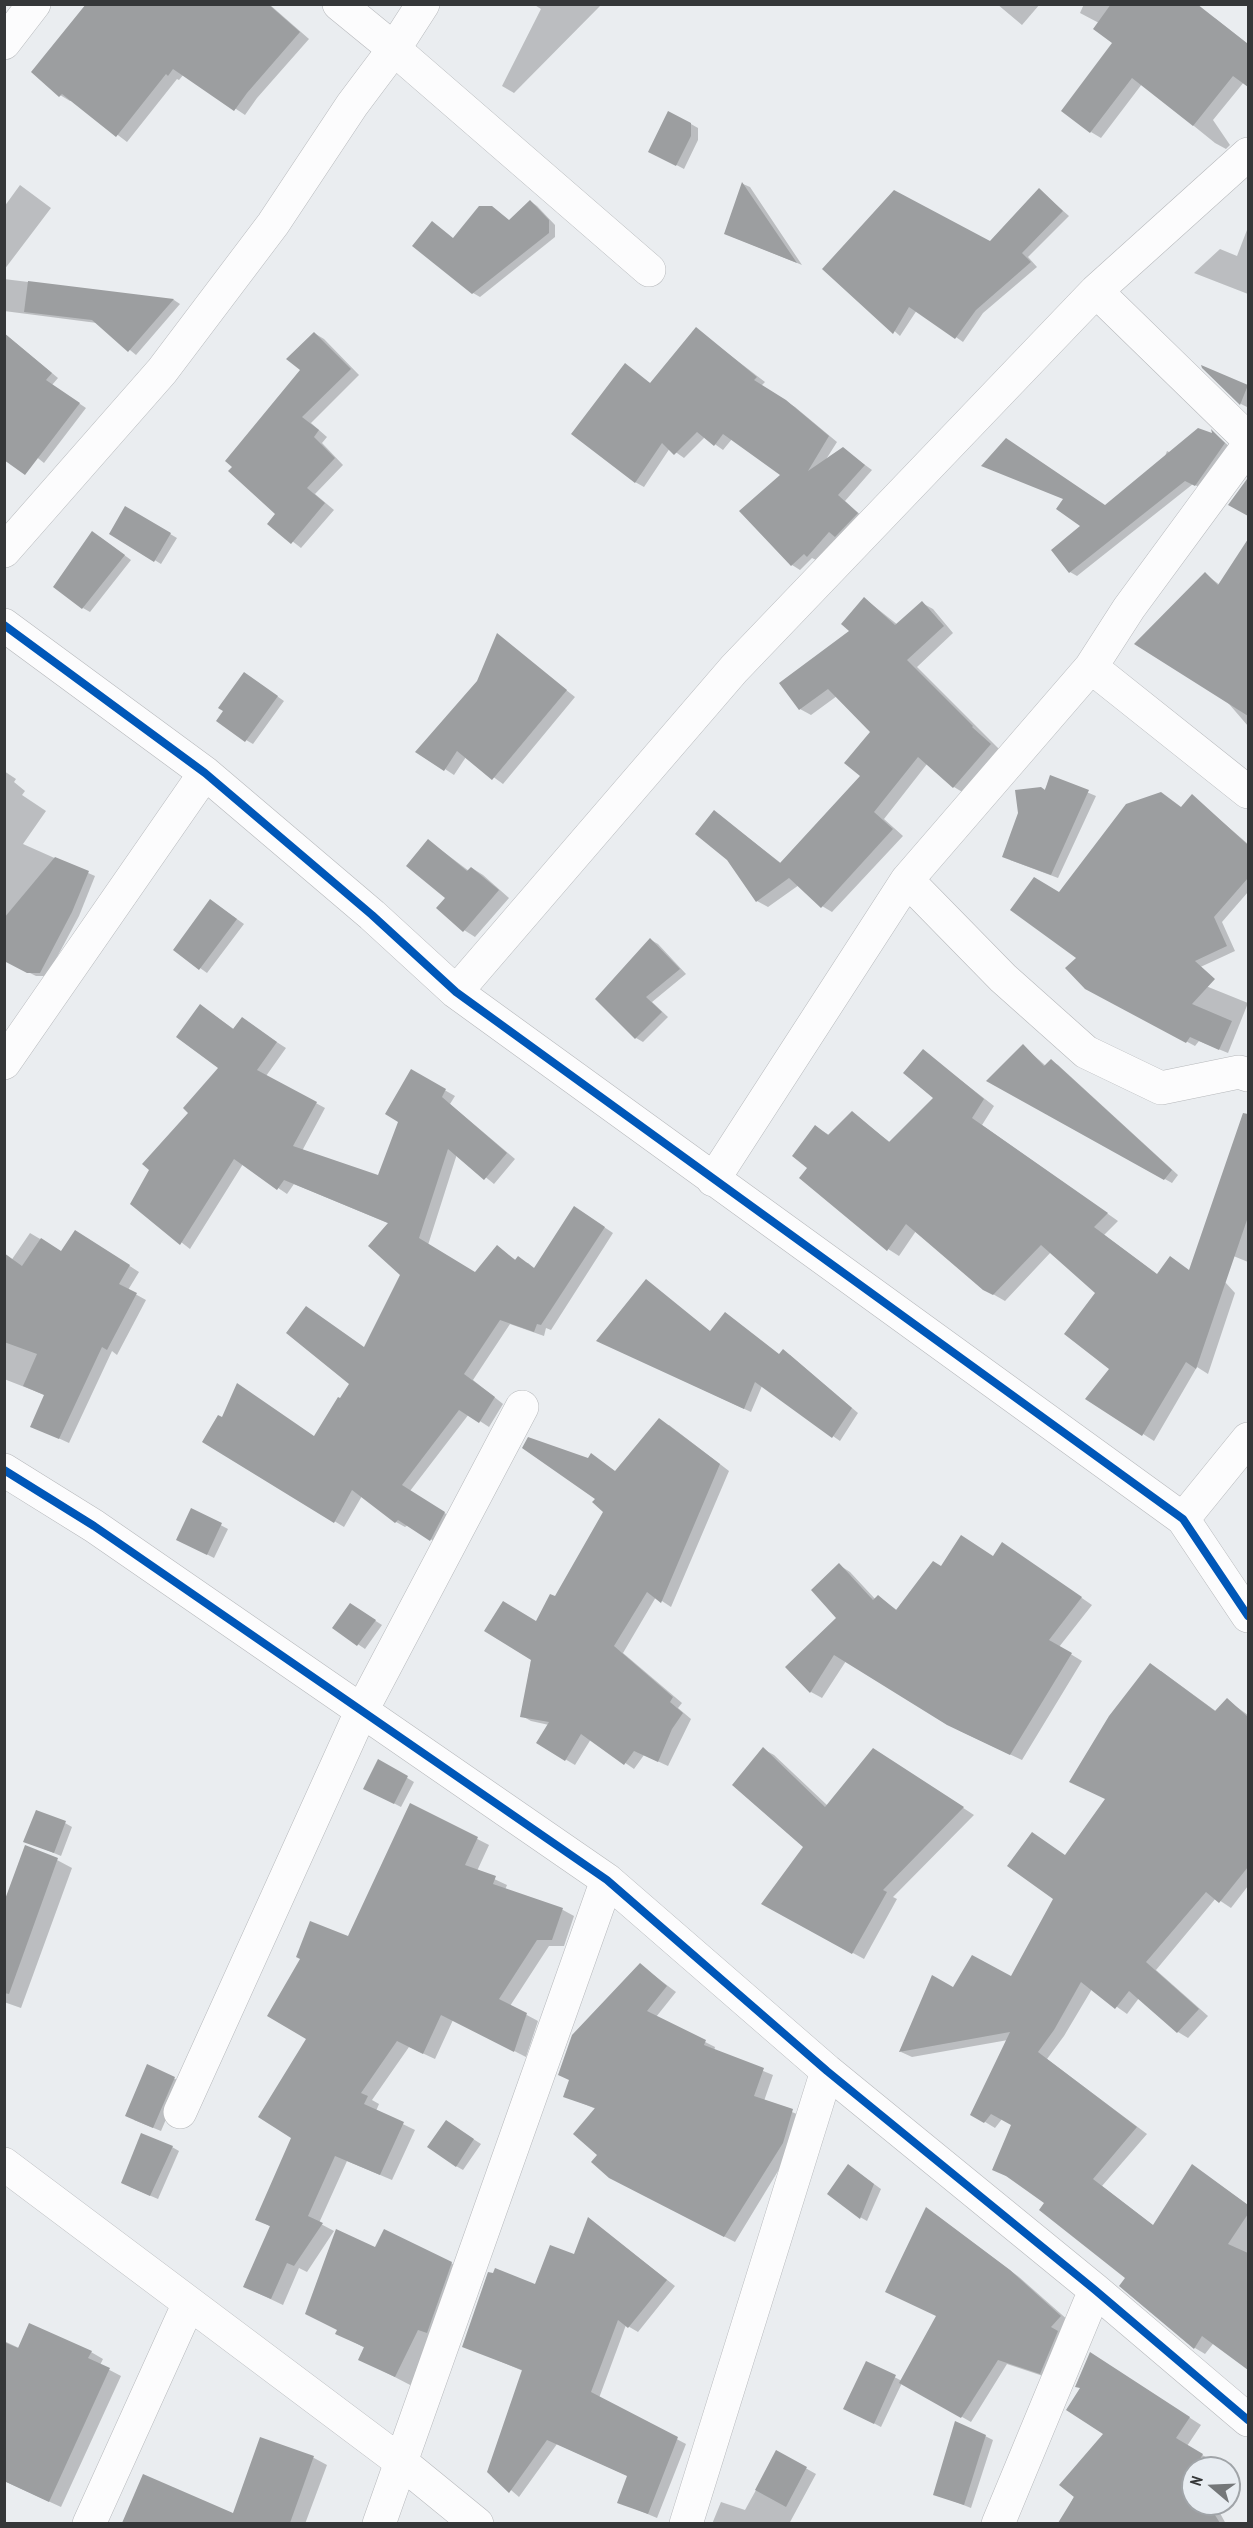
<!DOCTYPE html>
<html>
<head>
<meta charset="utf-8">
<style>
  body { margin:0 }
  #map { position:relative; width:1253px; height:2528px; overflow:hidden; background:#eaedf0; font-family:"PT Sans Narrow",sans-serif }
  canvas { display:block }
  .frame { position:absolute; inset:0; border:6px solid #353739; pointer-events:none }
  .north { position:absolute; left:1181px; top:2456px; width:60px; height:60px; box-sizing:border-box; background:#e8edf2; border:2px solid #a0a4a8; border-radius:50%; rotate:289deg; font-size:16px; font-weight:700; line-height:24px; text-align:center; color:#353739 }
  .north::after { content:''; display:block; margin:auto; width:21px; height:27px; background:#747779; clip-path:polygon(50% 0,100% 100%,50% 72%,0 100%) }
</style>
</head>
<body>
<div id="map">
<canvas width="1253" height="2528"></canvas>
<div class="frame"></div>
<div class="north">N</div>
</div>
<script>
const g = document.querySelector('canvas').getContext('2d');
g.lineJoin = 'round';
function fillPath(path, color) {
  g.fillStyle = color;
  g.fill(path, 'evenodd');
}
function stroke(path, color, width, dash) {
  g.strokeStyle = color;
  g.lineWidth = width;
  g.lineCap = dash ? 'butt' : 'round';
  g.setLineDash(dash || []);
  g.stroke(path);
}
fillPath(new Path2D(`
  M238,4H269L309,39L257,98L245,115L184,74L179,80L177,79L127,142L72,100L70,101L60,95L33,71Z
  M533,4H602L514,93L502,86L541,9Z
  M997,4H1040L1022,25Z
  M1084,4H1189L1216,19L1248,44V85L1244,82L1213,120L1230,145L1226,149L1215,143L1142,84L1101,138L1091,132L1115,43L1099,23L1080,13Z
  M691,124L698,128V140L684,169L650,151Z
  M743,184L750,187L802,265L733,237Z
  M20,185L51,208L4,270V207Z
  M1039,190L1069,216L1028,257L1037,267L983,313L963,342L917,310L900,336L825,269L990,243Z
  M530,201L537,206L555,225V237L480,297L473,293L454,239L492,208L510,221Z
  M1247,230L1248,294L1194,273L1220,249L1237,256Z
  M4,279L174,300L180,304L136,355L97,323L4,311Z
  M696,329L765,382L761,386L795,407L837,442L825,461L843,449L872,470L845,501L865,519L816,560L812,558L800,570L792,565L741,511L782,475L732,439L723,450L705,437L684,458L670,448L644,487L635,482L625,365L651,384Z
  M4,333L58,378L52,385L86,408L44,463L4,431Z
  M314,333L324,339L359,375L311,423L327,437L322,443L343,465L315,494L334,510L301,548L269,523L277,514L302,370Z
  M1207,369L1248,387L1247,407L1241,404Z
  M1213,432L1231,448L1203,489L1193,484L1077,576L1070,572L1053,550L1164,459L1167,451L1171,453L1214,435Z
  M126,508L177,538L161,564L111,533Z
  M100,537L131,560L90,612L83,608Z
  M1248,542V726L1223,697L1205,574L1220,585Z
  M865,599L898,625L922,603L933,609L953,633L917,667L1001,751L964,793L954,787L927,764L884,819L903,836L832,912L822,906L799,885L768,907L757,901L715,812L782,864L862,776L872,732L837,696L811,715L800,709L852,631Z
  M498,636L575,697L503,784L466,757L454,775L445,769Z
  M251,678L284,701L253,744L246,740Z
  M4,771L16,779L14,782L25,791L22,795L46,811L23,844L95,876L79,916L47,976H36L4,960Z
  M1051,777L1096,796L1058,878L1010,860Z
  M1192,796L1248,844V892L1222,922L1235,951L1181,976L1248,1003L1228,1053L1199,1041L1195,1046L1096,993L1078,958L1060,894L1182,808Z
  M429,841L469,871L472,868L483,875L509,898L475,937L464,930L447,898Z
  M217,905L244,924L207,973L175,950Z
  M651,940L658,944L686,974L652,1002L668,1017L643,1042L636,1038Z
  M201,1006L235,1030L250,1025L286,1048L266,1076L325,1108L302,1151L379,1177L400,1121L411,1071L455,1096L450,1104L515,1159L494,1184L457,1154L428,1245L475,1273L497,1247L517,1261L528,1263L535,1269L583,1213L613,1233L551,1330L546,1328L544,1336L510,1324L473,1380L503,1404L489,1427L469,1414L410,1491L454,1519L440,1545L408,1525L405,1527L396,1522L362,1496L344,1527L204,1442L315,1437L351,1384L365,1349L402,1275L390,1224L294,1184L287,1194L243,1164L190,1249L132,1204L220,1068Z
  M1023,1046L1046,1066L1051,1061L1058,1065L1178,1175L1172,1183L989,1081Z
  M923,1051L994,1106L982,1125L1118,1221L1104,1235L1158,1275L1190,1271L1206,1261L1235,1293L1208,1374L1197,1367L1154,1441L1087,1398L1111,1369L1097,1293L1051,1252L1005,1301L984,1289L916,1231L899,1256L888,1249L809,1167L816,1127L829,1135L852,1113L891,1143L935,1097Z
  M1231,1153L1248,1158V1262L1214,1248Z
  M30,1233L62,1252L85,1237L139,1272L128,1290L146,1300L117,1355L112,1351L69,1443L32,1426L45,1395L4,1379V1271Z
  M711,1332L780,1355H790L858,1413L840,1441L762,1386L751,1412L605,1344Z
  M669,1425L729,1471L671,1607L656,1597L623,1653L682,1703L678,1708L691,1719L668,1766L644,1755L634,1769L591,1739L575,1765L538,1743L549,1725L531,1721L522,1716L537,1623L556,1598L605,1511L598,1499L589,1459L592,1455L616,1472Z
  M192,1510L228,1529L214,1558L185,1543Z
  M1014,1551L1092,1605L1059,1647L1082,1661L1022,1760L960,1731L846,1661L822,1698L811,1692L787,1667L838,1618L839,1565L850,1572L876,1600L879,1597L898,1611L942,1567L994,1558Z
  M357,1609L382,1625L365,1649L334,1628Z
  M1161,1671L1217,1712L1227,1700L1248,1715V1886L1231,1908L1216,1898L1156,1970L1208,2016L1188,2038L1178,2032L1139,1998L1127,2014L1092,1989L1064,2036L1047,2059L1147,2134L1102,2186L1154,2226L1203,2173L1248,2205V2322L1235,2316L1205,2354L1195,2348L1121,2285L1127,2277L1046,2203L1012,2179L993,2169L1013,2125L1002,2119L995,2128L972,2114L1008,2040L912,2057L901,2052L954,1989L1012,1978L1055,1898L1066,1856L1107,1800Z
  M763,1749L774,1755L828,1806L884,1756L974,1815L893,1897L897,1899L864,1959L763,1904L805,1847Z
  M379,1761L414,1782L401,1807L372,1792Z
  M411,1805L489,1845L477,1871L507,1885L505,1890L563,1910L574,1916L564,1946H549L510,2006L538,2021L526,2057L453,2020L435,2059L409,2047L372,2100L379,2104L376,2111L415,2130L392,2180L347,2161L319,2223L334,2231L307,2272L299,2268L283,2305L245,2287L271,2227L257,2219L293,2138L308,2039L348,1938Z
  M65,1823L72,1827L61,1856L25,1841Z
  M57,1860L72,1868L21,2008L4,2002V1906Z
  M640,1965L676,1992L656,2017L715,2047L714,2051L773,2075L764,2101L802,2116L792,2148L735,2242L621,2183L599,2155L596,2109L565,2096Z
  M147,2066L182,2082L161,2131L134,2120Z
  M453,2126L481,2144L463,2170L456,2166Z
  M172,2147L179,2151L158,2199L130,2187Z
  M849,2166L881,2189L867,2221L860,2217Z
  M935,2214L1019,2277L1069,2321L1059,2333L1066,2338L1049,2378L1007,2364L971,2422L902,2383L881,2427L852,2412L867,2363L902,2381L938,2316Z
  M589,2219L675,2286L638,2332L626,2325L599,2398L686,2444L657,2518L619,2502L628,2476L557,2444L519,2497L489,2471L523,2371L464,2346L575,2256Z
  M376,2249L451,2263L470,2274L414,2387L360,2359L365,2348L337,2333Z
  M4,2341L19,2348L91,2352L103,2359L100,2365L121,2376L61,2507L4,2481Z
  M1102,2361L1201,2425L1187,2446L1214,2462L1211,2468H1193V2504H1215L1226,2524H1073L1063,2518L1106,2434Z
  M985,2436L993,2440L971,2508L935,2494Z
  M261,2439L314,2458L327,2465L305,2524H122L144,2476L234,2515Z
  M777,2452L816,2474L789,2524H712L721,2502L745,2510Z`), '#0003');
fillPath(new Path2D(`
  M86,4H268L300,32L247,93L234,111L173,69L168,76L166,74L116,137L62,94L59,97L31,72Z
  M1111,4H1197L1248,44V87L1233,76L1193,126L1132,78L1090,133L1061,111L1112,43L1093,29Z
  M668,111L691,123V136L676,166L648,152Z
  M742,182L797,263L724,234Z
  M1039,188L1063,211L1022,253L1031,262L976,310L955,339L909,307L893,334L822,269L894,190L990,241Z
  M530,200L549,220V233L472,294L412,246L432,221L453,238L479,206H492L509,220Z
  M28,281L93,289L174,299L128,352L92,320L24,312Z
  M696,327L757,377L754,380L786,400L829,436L808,471L843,447L865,465L838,495L858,513L835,537L829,532L807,557L804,554L791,566L739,511L780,475L723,434L714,446L697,432L674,455L662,443L635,483L571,434L625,363L650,383Z
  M314,332L351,369L302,417L319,430L314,437L335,458L307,488L325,503L291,544L267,524L275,514L228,471L232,467L225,461L300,370L286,359Z
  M4,333L52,373L46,380L80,403L25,475L4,460Z
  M1201,365L1248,385L1240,405L1202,368Z
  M1198,428L1212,433L1211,429L1225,443L1195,486L1185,481L1069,573L1051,550L1080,526L1056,509L1063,499L981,466L1006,438L1105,505Z
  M1247,479L1248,480V516L1228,505Z
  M125,506L171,533L154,562L109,534Z
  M92,531L125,555L82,609L53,587Z
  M1248,539V716L1134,644L1205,572L1218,585Z
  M864,597L895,625L922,601L944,626L907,660L973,726L972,727L991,744L953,788L918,757L874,812L893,829L821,908L789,878L756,902L727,860L695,834L714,810L780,863L860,776L844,763L870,732L828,689L799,710L779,683L849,631L841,624Z
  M497,633L567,690L492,780L457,751L444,771L415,752L477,681Z
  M244,672L278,696L245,742L216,721L223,711L218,708Z
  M1050,775L1089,790L1051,875L1002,857L1018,813L1015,790L1041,787L1045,790Z
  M1161,792L1181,807L1192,794L1248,845V878L1214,917L1227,946L1195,961L1215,979L1192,1004L1232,1021L1219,1050L1190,1037L1186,1043L1085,989L1065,968L1076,958L1010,910L1034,877L1059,892L1126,804Z
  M428,839L467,871L471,867L499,890L463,932L436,908L445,898L406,866Z
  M55,857L89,871L72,912L40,973H27L4,961V918Z
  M210,899L237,919L199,970L173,950Z
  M650,938L680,969L646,997L662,1012L635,1039L595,999Z
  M200,1004L233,1029L242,1017L277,1042L257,1070L317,1102L293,1146L378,1175L398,1122L385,1114L411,1069L446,1089L442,1097L507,1153L484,1180L448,1149L419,1238L475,1272L497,1245L515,1260L518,1256L534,1268L574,1206L605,1227L541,1325L537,1324L534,1332L500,1320L464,1374L495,1397L479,1423L459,1410L402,1485L445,1512L430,1541L398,1520L395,1523L352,1490L334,1523L202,1442L218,1415L222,1417L237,1383L314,1436L338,1397L340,1398L349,1384L286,1333L306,1306L364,1347L400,1275L368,1246L388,1223L284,1180L277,1190L234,1159L180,1245L130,1204L149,1170L142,1164L188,1113L183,1108L218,1068L176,1037Z
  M1023,1044L1044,1066L1051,1059L1172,1170L1164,1180L986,1081Z
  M923,1049L984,1099L972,1118L1108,1213L1094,1227L1157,1274L1170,1256L1189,1270L1243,1113L1248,1114V1217L1196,1369L1186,1362L1142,1436L1085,1399L1109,1369L1064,1334L1095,1293L1041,1245L993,1295L983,1290L906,1224L887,1251L799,1178L807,1168L792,1156L815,1125L828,1135L852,1111L889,1142L933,1098L903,1073Z
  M75,1230L130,1265L119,1284L137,1293L107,1350L102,1347L59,1439L30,1427L44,1395L23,1386L37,1354L4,1342V1253L22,1266L41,1238L61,1251Z
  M646,1279L710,1331L725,1312L779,1354L783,1349L852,1408L832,1438L755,1382L744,1409L596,1341Z
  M659,1418L720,1464L661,1603L647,1592L614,1646L673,1697L670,1702L683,1713L672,1729L658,1762L634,1751L624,1765L581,1734L565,1761L536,1743L549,1722L520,1717L531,1660L484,1631L503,1601L536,1621L550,1594L555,1596L603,1512L592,1502L595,1499L522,1448L528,1437L588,1458L591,1453L615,1471Z
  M191,1508L222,1523L207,1555L176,1540Z
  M961,1535L993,1556L1002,1542L1082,1597L1049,1640L1072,1653L1010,1755L947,1725L834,1655L810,1693L785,1667L836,1618L811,1590L839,1563L873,1600L878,1595L896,1610L933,1561L941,1566Z
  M350,1603L376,1620L357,1646L332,1628Z
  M1150,1663L1215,1711L1227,1698L1248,1717V1867L1219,1903L1206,1892L1146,1962L1199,2009L1177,2033L1129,1991L1115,2009L1081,1982L1054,2030L1038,2052L1137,2127L1093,2179L1153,2225L1192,2164L1248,2205V2214L1228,2244L1248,2253V2370L1202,2336L1194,2349L1119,2286L1125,2278L1039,2210L1044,2203L1006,2176L992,2170L1011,2125L991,2114L984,2123L970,2115L1010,2032L899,2052L932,1975L953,1987L972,1955L1011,1976L1053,1899L1007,1866L1032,1832L1065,1855L1105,1799L1069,1782L1109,1716Z
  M763,1747L825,1807L873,1748L964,1807L883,1890L887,1892L852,1954L761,1904L803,1847L732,1785Z
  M378,1759L408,1776L394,1804L363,1789Z
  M410,1803L478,1837L465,1865L496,1876L493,1884L563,1908L552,1940H537L499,1999L527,2013L514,2052L441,2015L423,2054L397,2041L361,2093L368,2096L364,2104L404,2122L380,2175L335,2156L308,2216L323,2223L294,2266L287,2263L271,2299L243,2287L270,2226L255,2220L291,2138L258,2117L306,2039L267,2016L300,1959L296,1957L310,1921L348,1936Z
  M36,1810L66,1821L54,1853L23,1842Z
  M25,1845L58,1858L9,1994L4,1993V1902Z
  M640,1963L667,1986L647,2011L706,2040L704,2045L764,2068L754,2096L793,2109L783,2143L724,2237L609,2178L591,2162L597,2155L573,2134L595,2108L563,2097L569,2080L558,2075L572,2035Z
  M147,2064L175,2077L153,2128L125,2116Z
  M446,2120L474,2139L456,2167L427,2147Z
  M141,2133L173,2146L150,2196L121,2183Z
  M848,2164L874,2184L860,2219L827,2194Z
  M926,2207L1010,2270L1061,2316L1051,2327L1058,2331L1040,2374L998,2360L961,2418L899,2383L936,2316L885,2292Z
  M588,2217L667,2280L628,2328L618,2320L591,2392L678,2437L648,2514L617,2503L627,2476L547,2440L509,2493L487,2472L522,2370L462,2347L488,2272L493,2273L495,2268L535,2284L550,2245L574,2254Z
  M336,2229L375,2247L384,2229L452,2262L427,2333L418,2330L395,2377L358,2360L364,2347L335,2334L337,2330L305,2314Z
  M29,2323L92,2351L88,2358L110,2368L49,2502L4,2481V2342L18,2348Z
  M1090,2352L1190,2417L1176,2438L1203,2454L1191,2474L1193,2504H1208L1220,2523H1058L1074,2497L1059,2485L1103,2434L1066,2410L1080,2388L1075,2387Z
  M866,2361L896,2375L874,2424L843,2409Z
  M955,2421L986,2435L964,2505L933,2495Z
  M260,2437L314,2456L290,2523H122L143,2474L233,2513Z
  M776,2450L807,2467L786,2507L755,2490Z`), '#9c9ea0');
const street = new Path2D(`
  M339,4L394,49L649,270
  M4,43L34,4
  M1096,291L1248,439
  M4,551L162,371L273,224L352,105L394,49L423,4
  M4,625L205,773L372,915L456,992L1183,1519L1248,1616
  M1091,667L1248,792
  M907,880L1003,978L1086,1052L1161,1088L1239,1072L1248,1075
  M456,992L734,669L1096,291L1248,154
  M4,1063L205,773
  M713,1180L907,880L1091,667L1129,608L1248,446
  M4,1470L94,1526L607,1880L827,2071L1095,2290L1248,2420
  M1183,1519L1248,1439
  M180,2112L361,1712L522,1407
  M4,2164L401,2462L477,2524
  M89,2524L189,2303
  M379,2524L607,1880
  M686,2524L827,2071
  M998,2524L1095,2290`);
stroke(street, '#b6b8bb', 34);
stroke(street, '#fcfcfd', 33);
stroke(new Path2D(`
  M4,625L205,773L372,915L456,992L1183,1519L1248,1616
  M4,1470L94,1526L607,1880L827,2071L1095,2290L1248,2420`), '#0057b8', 8);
</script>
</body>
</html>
